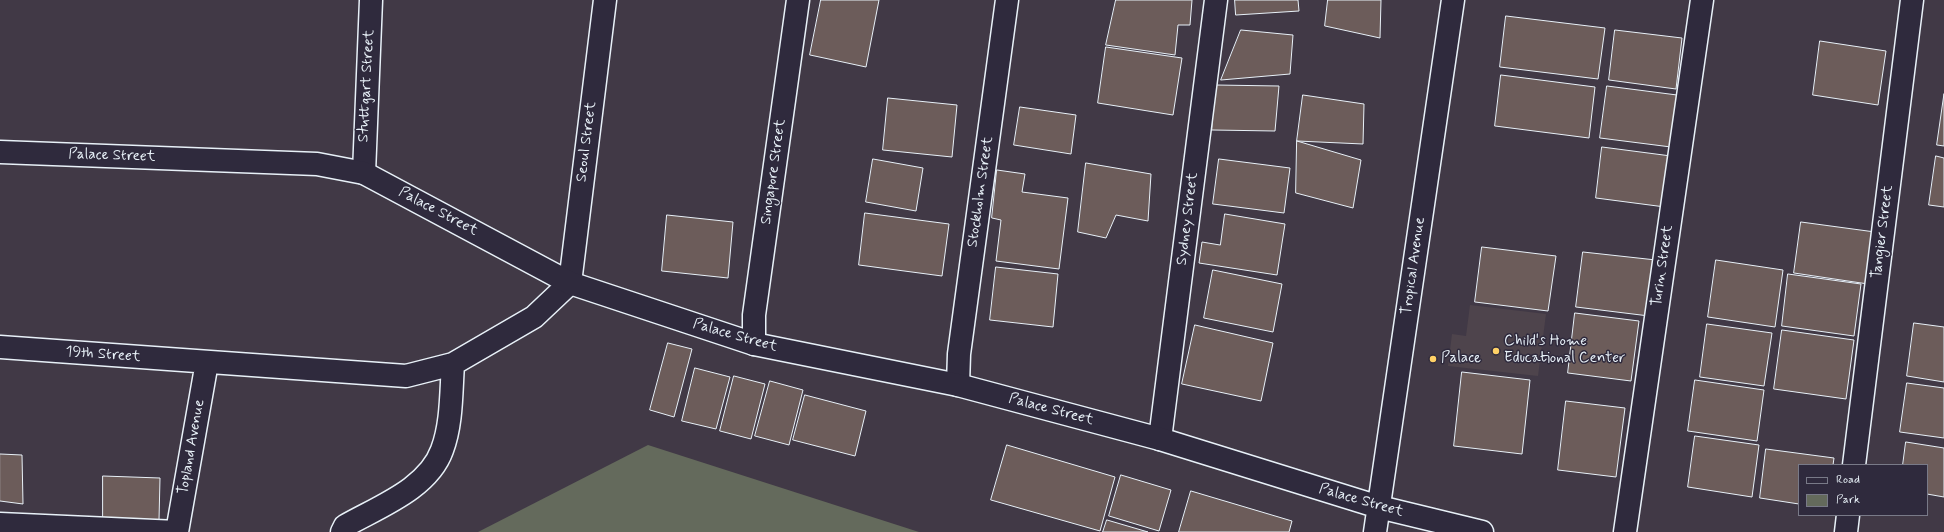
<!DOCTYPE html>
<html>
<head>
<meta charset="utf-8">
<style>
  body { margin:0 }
  #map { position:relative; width:1944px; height:532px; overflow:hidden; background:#413946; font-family:Mynerve,sans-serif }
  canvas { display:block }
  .legend { position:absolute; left:1798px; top:464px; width:130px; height:52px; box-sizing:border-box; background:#2f2a3d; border:1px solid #797a88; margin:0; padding:5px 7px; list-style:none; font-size:12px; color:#e8f1f8 }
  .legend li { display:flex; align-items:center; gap:8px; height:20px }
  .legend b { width:20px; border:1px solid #797a88 }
</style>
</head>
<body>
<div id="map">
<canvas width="1944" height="532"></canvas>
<ul class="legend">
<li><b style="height:5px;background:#2f2a3d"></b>Road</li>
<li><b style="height:11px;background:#646a5c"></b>Park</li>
</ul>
</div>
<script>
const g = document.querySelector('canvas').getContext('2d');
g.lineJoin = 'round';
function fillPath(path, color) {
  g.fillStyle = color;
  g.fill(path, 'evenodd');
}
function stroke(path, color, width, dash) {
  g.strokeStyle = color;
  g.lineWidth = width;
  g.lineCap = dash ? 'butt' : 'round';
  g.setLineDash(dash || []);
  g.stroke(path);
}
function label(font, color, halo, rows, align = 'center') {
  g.font = font + ' Mynerve,sans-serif';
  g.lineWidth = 3;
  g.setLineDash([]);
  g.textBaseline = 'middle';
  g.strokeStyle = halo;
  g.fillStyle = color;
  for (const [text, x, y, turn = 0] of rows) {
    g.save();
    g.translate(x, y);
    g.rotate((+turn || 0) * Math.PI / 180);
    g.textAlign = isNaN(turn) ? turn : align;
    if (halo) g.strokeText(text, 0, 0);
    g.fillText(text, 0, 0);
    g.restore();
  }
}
fillPath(new Path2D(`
  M1470,305L1546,314L1538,376L1448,366L1452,334L1466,336Z`), '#4e444c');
fillPath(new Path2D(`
  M648,445L919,532H478Z`), '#646a5c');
const building = new Path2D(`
  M821,0H879L866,67L810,55Z
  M1116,0H1192L1190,25H1178L1175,55L1106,45Z
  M1235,0H1298L1299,11L1236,15Z
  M1328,0H1381L1380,38L1325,26Z
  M1506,16L1605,28L1598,79L1500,67Z
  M1241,30L1293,35L1290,74L1221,80Z
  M1615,30L1682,38L1676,89L1609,80Z
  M1820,41L1886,51L1878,105L1813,95Z
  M1106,47L1182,58L1173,115L1098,103Z
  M1501,75L1595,87L1589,138L1495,126Z
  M1215,85L1279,86L1275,131L1212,130Z
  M1607,86L1677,95L1671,147L1600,138Z
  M1944,94V146L1937,145Z
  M1303,95L1364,104L1363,144L1297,141Z
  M888,98L957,105L952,157L883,150Z
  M1020,107L1076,115L1071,154L1014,145Z
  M1297,141L1361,160L1353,208L1296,193Z
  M1602,147L1671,156L1665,207L1596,198Z
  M1936,156L1944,158V207L1929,205Z
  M873,159L923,168L916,211L866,202Z
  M1219,159L1290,168L1284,213L1213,204Z
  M1086,163L1151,174L1148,221L1116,215L1106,238L1078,232Z
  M997,170L1025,174L1022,192L1068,198L1059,269L996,261L1001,220L992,218Z
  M865,213L949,224L942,276L859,265Z
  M1225,214L1285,224L1277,275L1199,263L1202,242L1220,245Z
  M667,215L733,222L728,278L662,271Z
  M1801,222L1875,232L1868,284L1794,273Z
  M1482,247L1556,256L1548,311L1475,302Z
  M1583,252L1656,260L1649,316L1576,307Z
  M1716,260L1783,270L1775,327L1708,317Z
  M996,267L1058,274L1053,327L990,320Z
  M1213,270L1282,284L1273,332L1204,318Z
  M1788,274L1861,284L1854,336L1782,326Z
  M1575,313L1639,321L1631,381L1568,373Z
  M1914,323L1944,327V382L1907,376Z
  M1707,324L1772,333L1764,386L1700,377Z
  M1195,325L1273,343L1261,401L1182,384Z
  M1782,330L1854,340L1846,399L1774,389Z
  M668,343L692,349L674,417L650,410Z
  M695,368L730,377L716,429L682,421Z
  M1462,372L1530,380L1522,454L1454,446Z
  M734,376L765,384L751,439L720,431Z
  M1695,380L1764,390L1757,441L1688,431Z
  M770,381L803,390L789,445L755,436Z
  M1907,383L1944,388V438L1900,432Z
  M805,395L866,411L855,456L793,440Z
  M1566,401L1625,408L1616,477L1558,470Z
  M1695,436L1759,445L1752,497L1688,487Z
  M1906,442L1944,448V497L1927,494V465H1903Z
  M1007,445L1115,477L1100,531L991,500Z
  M1766,449L1834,458L1833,465H1799V504L1760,498Z
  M0,454L22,455L23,504L0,501Z
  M1121,475L1171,490L1159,531L1109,516Z
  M103,476L160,478L159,520L103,519Z
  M1191,491L1292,521L1289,532H1179Z
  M1107,520L1148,532H1103Z`);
fillPath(building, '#6c5c5a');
stroke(building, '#e8f1f8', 1);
const minor = new Path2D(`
  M364,173L371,0
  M754,344V315L798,0
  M0,347L406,376L453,364L534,317L570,283L605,0
  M958,385L959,354L1007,0
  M1160,439L1216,0
  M1854,465L1912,0
  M1379,507L1482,532
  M0,524L177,532
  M177,532L207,362
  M342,532L345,526C378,507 428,489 442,450C452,424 451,392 453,364
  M1625,532L1702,0
  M1846,532L1848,515`);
const tertiary = new Path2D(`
  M0,152L317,164L364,173L570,283L754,344L958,385L1160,439L1379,507
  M1375,532L1453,0`);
stroke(minor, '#e8f1f8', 25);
stroke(tertiary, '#e8f1f8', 25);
stroke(minor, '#2f2a3d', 22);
stroke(tertiary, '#2f2a3d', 22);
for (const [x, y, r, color] of [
  [1496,351,4,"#ffd166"],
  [1433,359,4,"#ffd166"]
]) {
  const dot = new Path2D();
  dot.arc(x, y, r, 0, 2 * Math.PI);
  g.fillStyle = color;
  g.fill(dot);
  stroke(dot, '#2f2a3d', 1.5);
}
label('15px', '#e8f1f8', '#2f2a3d', [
  ["Stuttgart Street",367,86,-87],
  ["Seoul Street",587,142,-83],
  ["Palace Street",112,156,2],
  ["Singapore Street",774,172,-82],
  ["Stockholm Street",981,192,-82],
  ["Palace Street",438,212,28],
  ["Sydney Street",1188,219,-83],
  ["Tangier Street",1883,232,-83],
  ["Tropical Avenue",1414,266,-82],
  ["Turin Street",1663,266,-82],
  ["Palace Street",735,336,16],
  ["19th Street",103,355,4],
  ["Palace Street",1051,410,15],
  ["Topland Avenue",192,447,-80],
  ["Palace Street",1361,501,16]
]);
label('15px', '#e8f1f8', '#2f2a3d', [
  ["Child's Home",1504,342],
  ["Educational Center",1504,359],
  ["Palace",1441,359]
], 'left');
</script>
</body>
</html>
